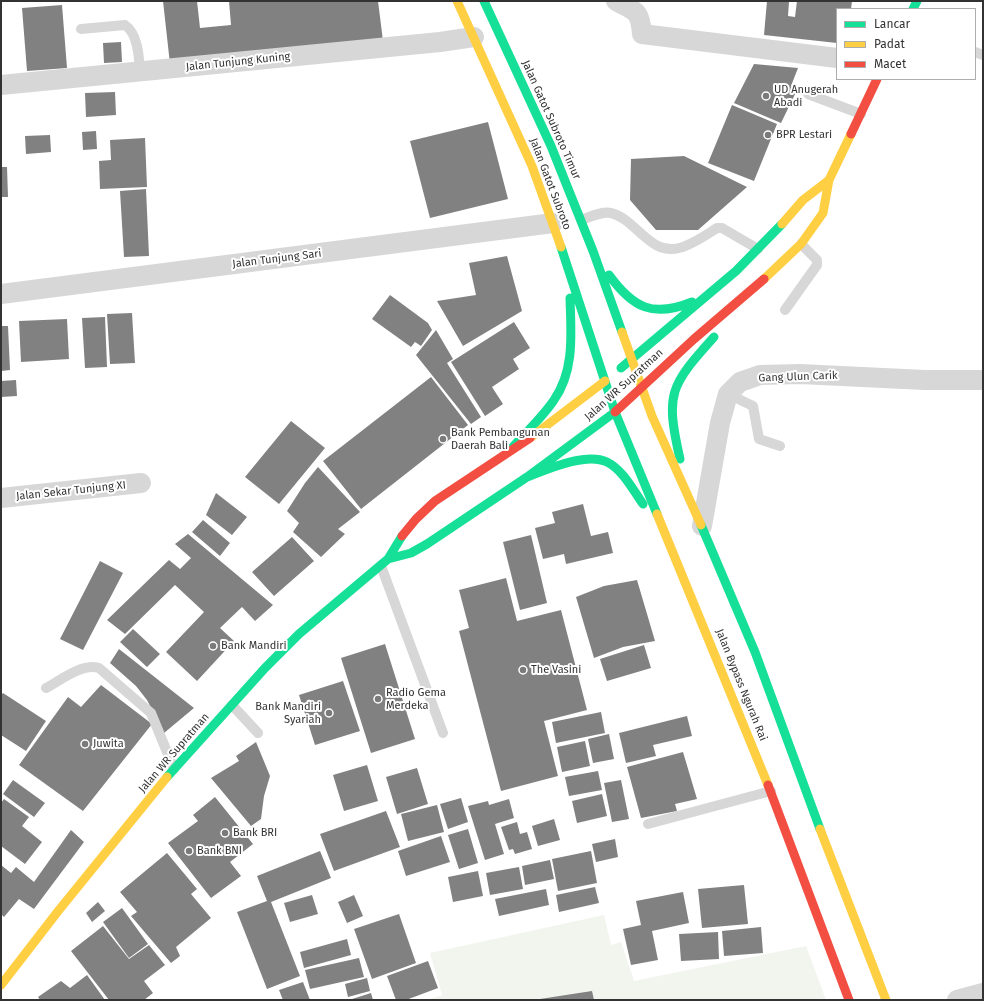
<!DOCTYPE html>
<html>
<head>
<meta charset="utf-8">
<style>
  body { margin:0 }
  #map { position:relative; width:984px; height:1001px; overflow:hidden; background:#fff; font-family:"Fira Sans",sans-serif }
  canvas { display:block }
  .frame { position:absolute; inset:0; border:2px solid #333; pointer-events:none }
  .legend { position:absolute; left:836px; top:8px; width:140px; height:72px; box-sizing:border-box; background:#fff; border:1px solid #adadad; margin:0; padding:5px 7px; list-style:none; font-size:12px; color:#333 }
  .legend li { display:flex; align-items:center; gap:8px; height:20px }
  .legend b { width:20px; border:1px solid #adadad }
</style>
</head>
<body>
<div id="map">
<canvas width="984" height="1001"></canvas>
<div class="frame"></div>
<ul class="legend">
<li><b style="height:5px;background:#16e098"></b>Lancar</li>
<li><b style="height:5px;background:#ffcf43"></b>Padat</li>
<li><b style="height:5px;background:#f24e42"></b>Macet</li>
</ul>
</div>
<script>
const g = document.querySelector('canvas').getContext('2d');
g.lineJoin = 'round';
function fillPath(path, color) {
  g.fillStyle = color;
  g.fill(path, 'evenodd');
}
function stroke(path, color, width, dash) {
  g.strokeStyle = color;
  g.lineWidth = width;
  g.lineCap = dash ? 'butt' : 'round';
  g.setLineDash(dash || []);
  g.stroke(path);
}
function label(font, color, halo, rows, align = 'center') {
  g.font = font + ' "Fira Sans",sans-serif';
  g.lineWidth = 4;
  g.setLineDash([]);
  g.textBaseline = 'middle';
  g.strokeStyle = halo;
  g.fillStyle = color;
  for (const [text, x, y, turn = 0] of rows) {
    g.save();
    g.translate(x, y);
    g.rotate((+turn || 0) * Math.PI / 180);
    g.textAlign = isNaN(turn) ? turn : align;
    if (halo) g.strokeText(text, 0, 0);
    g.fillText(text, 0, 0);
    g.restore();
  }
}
fillPath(new Path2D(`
  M604,915L611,945L621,942L634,981L806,946L826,1000H428L442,995L430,953Z`), '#f1f5ed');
fillPath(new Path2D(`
  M163,1H197L200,28L231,25L229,1H378L383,41L170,64Z
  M767,1L789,2L788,16L795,17L797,1H852L851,9H837V43L764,35Z
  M62,5L67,68L27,71L22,8Z
  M121,42L122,62L104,63L103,43Z
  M754,64L798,68L791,86L798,88L781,123L734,103Z
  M115,92L116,115L86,117L85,93Z
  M732,105L777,124L754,181L708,163Z
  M488,122L508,199L430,218L410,141Z
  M96,131L97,149L83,150L82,132Z
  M50,135L51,152L26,154L25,136Z
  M145,138L147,187L100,189L99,161L111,160L110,140Z
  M684,156L747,187L698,230H656L630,200L631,159Z
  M1,167H7L8,197H1Z
  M146,189L149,256L124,257L120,191Z
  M507,256L522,311L463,346L437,301L476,295L469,263Z
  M390,295L428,323L432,330L421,346L415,342L411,347L372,319Z
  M132,313L135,363L110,364L107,314Z
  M105,317L107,367L85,368L82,318Z
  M67,319L69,359L21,362L19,321Z
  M514,322L530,348L513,359L519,369L492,387L503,404L485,416L451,362Z
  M1,326H8L10,370L1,371Z
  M436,330L453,359L447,363L481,417L471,424L416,355Z
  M431,377L468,425L361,509L323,461Z
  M16,380L17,396L1,397V381Z
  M291,421L325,448L279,504L245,477Z
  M318,467L360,512L338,529L345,534L321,557L293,532L299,523L287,511L305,483Z
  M216,493L247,517L232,535L206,515Z
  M583,504L591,536L608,532L613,553L566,564L564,554L543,559L535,528L555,523L552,512Z
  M203,520L230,543L220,556L192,532Z
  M188,534L273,605L255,621L242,607L220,628L234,641L197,681L166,652L204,612L175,585L125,634L107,620L169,560L180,569L191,558L175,544Z
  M531,535L547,603L520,610L503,542Z
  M292,537L314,561L274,596L252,572Z
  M100,561L123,573L83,650L60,639Z
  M506,578L517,621L561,610L587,710L544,721L558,776L501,791L459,631L469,628L459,590Z
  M637,580L655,641L623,647L594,658L576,597L604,586Z
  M133,629L160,654L147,667L120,642Z
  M385,644L415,739L371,753L341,658Z
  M644,645L651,668L607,681L600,659Z
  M119,649L194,708L164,733L147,700L136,686L110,663Z
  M343,681L360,731L315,745L299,695Z
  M101,685L152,724L83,811L19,765L68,697L81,707Z
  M3,693L46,721L26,751L1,735V695Z
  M601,712L605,733L556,743L552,722Z
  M687,716L692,736L653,745L656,756L626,763L619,733Z
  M609,734L614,759L593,763L588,739Z
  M585,741L590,766L562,772L557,747Z
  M256,742L270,776L264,796L261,819L251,826L211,778L239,761L236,756Z
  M683,752L697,799L675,804L677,811L641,818L627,767Z
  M367,765L378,801L344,811L333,775Z
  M417,768L428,804L397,814L386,777Z
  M598,771L602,790L569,796L565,777Z
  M13,780L45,803L34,817L3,794Z
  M621,780L629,819L612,822L604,783Z
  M602,794L607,816L577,823L572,801Z
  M215,797L253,844L230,862L241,876L211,898L168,843L198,821L193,815Z
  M461,798L468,822L448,829L440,804Z
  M4,799L29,817L22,826L42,842L25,864L1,846V803Z
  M509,799L514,818L495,824L504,854L485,860L468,806L488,801L489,805Z
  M437,805L444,832L408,841L401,814Z
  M386,811L400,847L334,871L320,834Z
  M554,819L560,840L538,846L532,826Z
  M517,822L520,834L527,832L532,849L515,854L513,849L509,850L501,827Z
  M468,829L478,863L459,869L448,835Z
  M71,830L84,842L34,909L19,899L4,917L1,914V865L11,873L16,867L34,882Z
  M441,836L450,862L406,876L398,851Z
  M615,839L618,857L596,862L592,844Z
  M320,851L331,878L271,902L300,976L267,989L237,912L267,901L257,876Z
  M591,851L597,883L558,891L552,859Z
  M167,853L197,889L191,894L211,918L176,947L180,956L171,963L131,916L137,912L120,892Z
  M550,860L554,879L525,885L522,866Z
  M519,867L523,889L490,895L486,873Z
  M478,871L483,896L453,902L448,877Z
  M744,885L748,924L702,928L698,889Z
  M595,887L599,903L559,912L556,895Z
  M546,889L549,905L499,916L495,899Z
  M683,892L689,923L652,931L658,960L631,965L623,929L641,925L636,901Z
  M312,895L318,914L290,922L284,903Z
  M354,895L363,916L347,923L338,902Z
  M98,902L105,911L92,922L86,913Z
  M122,908L148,944L129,958L103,922Z
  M399,914L416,963L372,979L354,929Z
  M103,926L129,959L149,945L165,965L144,981L153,993L144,1000H109L71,951Z
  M761,927L763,953L724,956L722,931Z
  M718,932L719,959L681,961L679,934Z
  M347,939L351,955L304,968L300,952Z
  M359,958L364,977L310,989L305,970Z
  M428,961L438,988L406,1000H396L387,976Z
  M87,975L105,1000H40L38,997L61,981L70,988Z
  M367,978L370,991L348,997L345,984Z
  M303,982L310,1000H283L279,990Z
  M592,991L594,1000H540V999Z
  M371,993L373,1000H349Z`), '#818181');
stroke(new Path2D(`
  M81,29L125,25C138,34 139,57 140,71
  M975,52L983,55
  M808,94L861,114
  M581,220C590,217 602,211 611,213C636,219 650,256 679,248C692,245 706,235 717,228H722L758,249
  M785,310L817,265V260L801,244
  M728,394L753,406L759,439L780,446
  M381,566L443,733
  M46,688C61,680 82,663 99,668L151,713L174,769
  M232,705L258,733
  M648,824L771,791`), '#d7d7d7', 10);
stroke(new Path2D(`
  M616,1C636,12 640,10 642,34L837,58
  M1,85L440,42L474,37
  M1,294L553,223
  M1,498L141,483
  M702,526L720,423L728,394L740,382L760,375L800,374L925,380H983
  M957,1000L983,993`), '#d7d7d7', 20);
stroke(new Path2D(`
  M484,1L551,146L593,251L622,332
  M913,9L917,1
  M561,247L615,412L657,514
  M609,275C633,308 653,318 692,302
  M621,368L736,271L782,224
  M511,449C525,433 542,418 554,400C575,370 571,333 570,298
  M680,459C665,393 670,386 714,337
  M527,477C548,469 586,452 607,462C623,470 633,490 643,504
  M701,525L755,652L820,829
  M388,559L411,553L427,544L527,477L615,412
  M167,777L265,668L299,634L388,559L402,536`), '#16e098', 9);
stroke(new Path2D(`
  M457,1L532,166L561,247
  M782,224L803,200L829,180
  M764,279L801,244L823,213L829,180L851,134
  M622,332L652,416L701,525
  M530,438L605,381
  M657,514L768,785
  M820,829L886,1000
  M1,985L59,910L167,777`), '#ffcf43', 9);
stroke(new Path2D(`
  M851,134L877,79
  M615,412L694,339L764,279
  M402,536L416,519L435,501L530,438
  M768,785L849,1000`), '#f24e42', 9);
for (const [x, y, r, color] of [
  [766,96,4,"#7a7a7a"],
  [768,135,4,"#7a7a7a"],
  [443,439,4,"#7a7a7a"],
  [213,646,4,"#7a7a7a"],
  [523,670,4,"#7a7a7a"],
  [378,699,4,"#7a7a7a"],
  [329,713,4,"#7a7a7a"],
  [85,744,4,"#7a7a7a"],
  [225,833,4,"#7a7a7a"],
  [189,851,4,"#7a7a7a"]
]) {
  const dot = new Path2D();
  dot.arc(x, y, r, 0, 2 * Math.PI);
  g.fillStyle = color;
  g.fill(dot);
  stroke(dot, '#fff', 1.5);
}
label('11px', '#333', '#fff', [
  ["Jalan Tunjung Kuning",238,62,-6],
  ["Jalan Gatot Subroto Timur",551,120,66],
  ["Jalan Gatot Subroto",550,184,69],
  ["Jalan Tunjung Sari",277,259,-7],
  ["Gang Ulun Carik",798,377,-2],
  ["Jalan WR Supratman",624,385,-42],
  ["Jalan Sekar Tunjung XI",71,491,-6],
  ["Jalan Bypass Ngurah Rai",741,685,68],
  ["Jalan WR Supratman",174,753,-49]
]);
label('11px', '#333', '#fff', [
  ["UD Anugerah",774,90],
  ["Abadi",774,103],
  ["BPR Lestari",776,135],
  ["Bank Pembangunan",451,433],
  ["Daerah Bali",451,446],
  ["Bank Mandiri",221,646],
  ["The Vasini",531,670],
  ["Radio Gema",386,693],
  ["Merdeka",386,706],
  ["Bank Mandiri",321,707,"right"],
  ["Syariah",321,720,"right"],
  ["Juwita",93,744],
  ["Bank BRI",233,833],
  ["Bank BNI",197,851]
], 'left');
</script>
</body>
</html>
